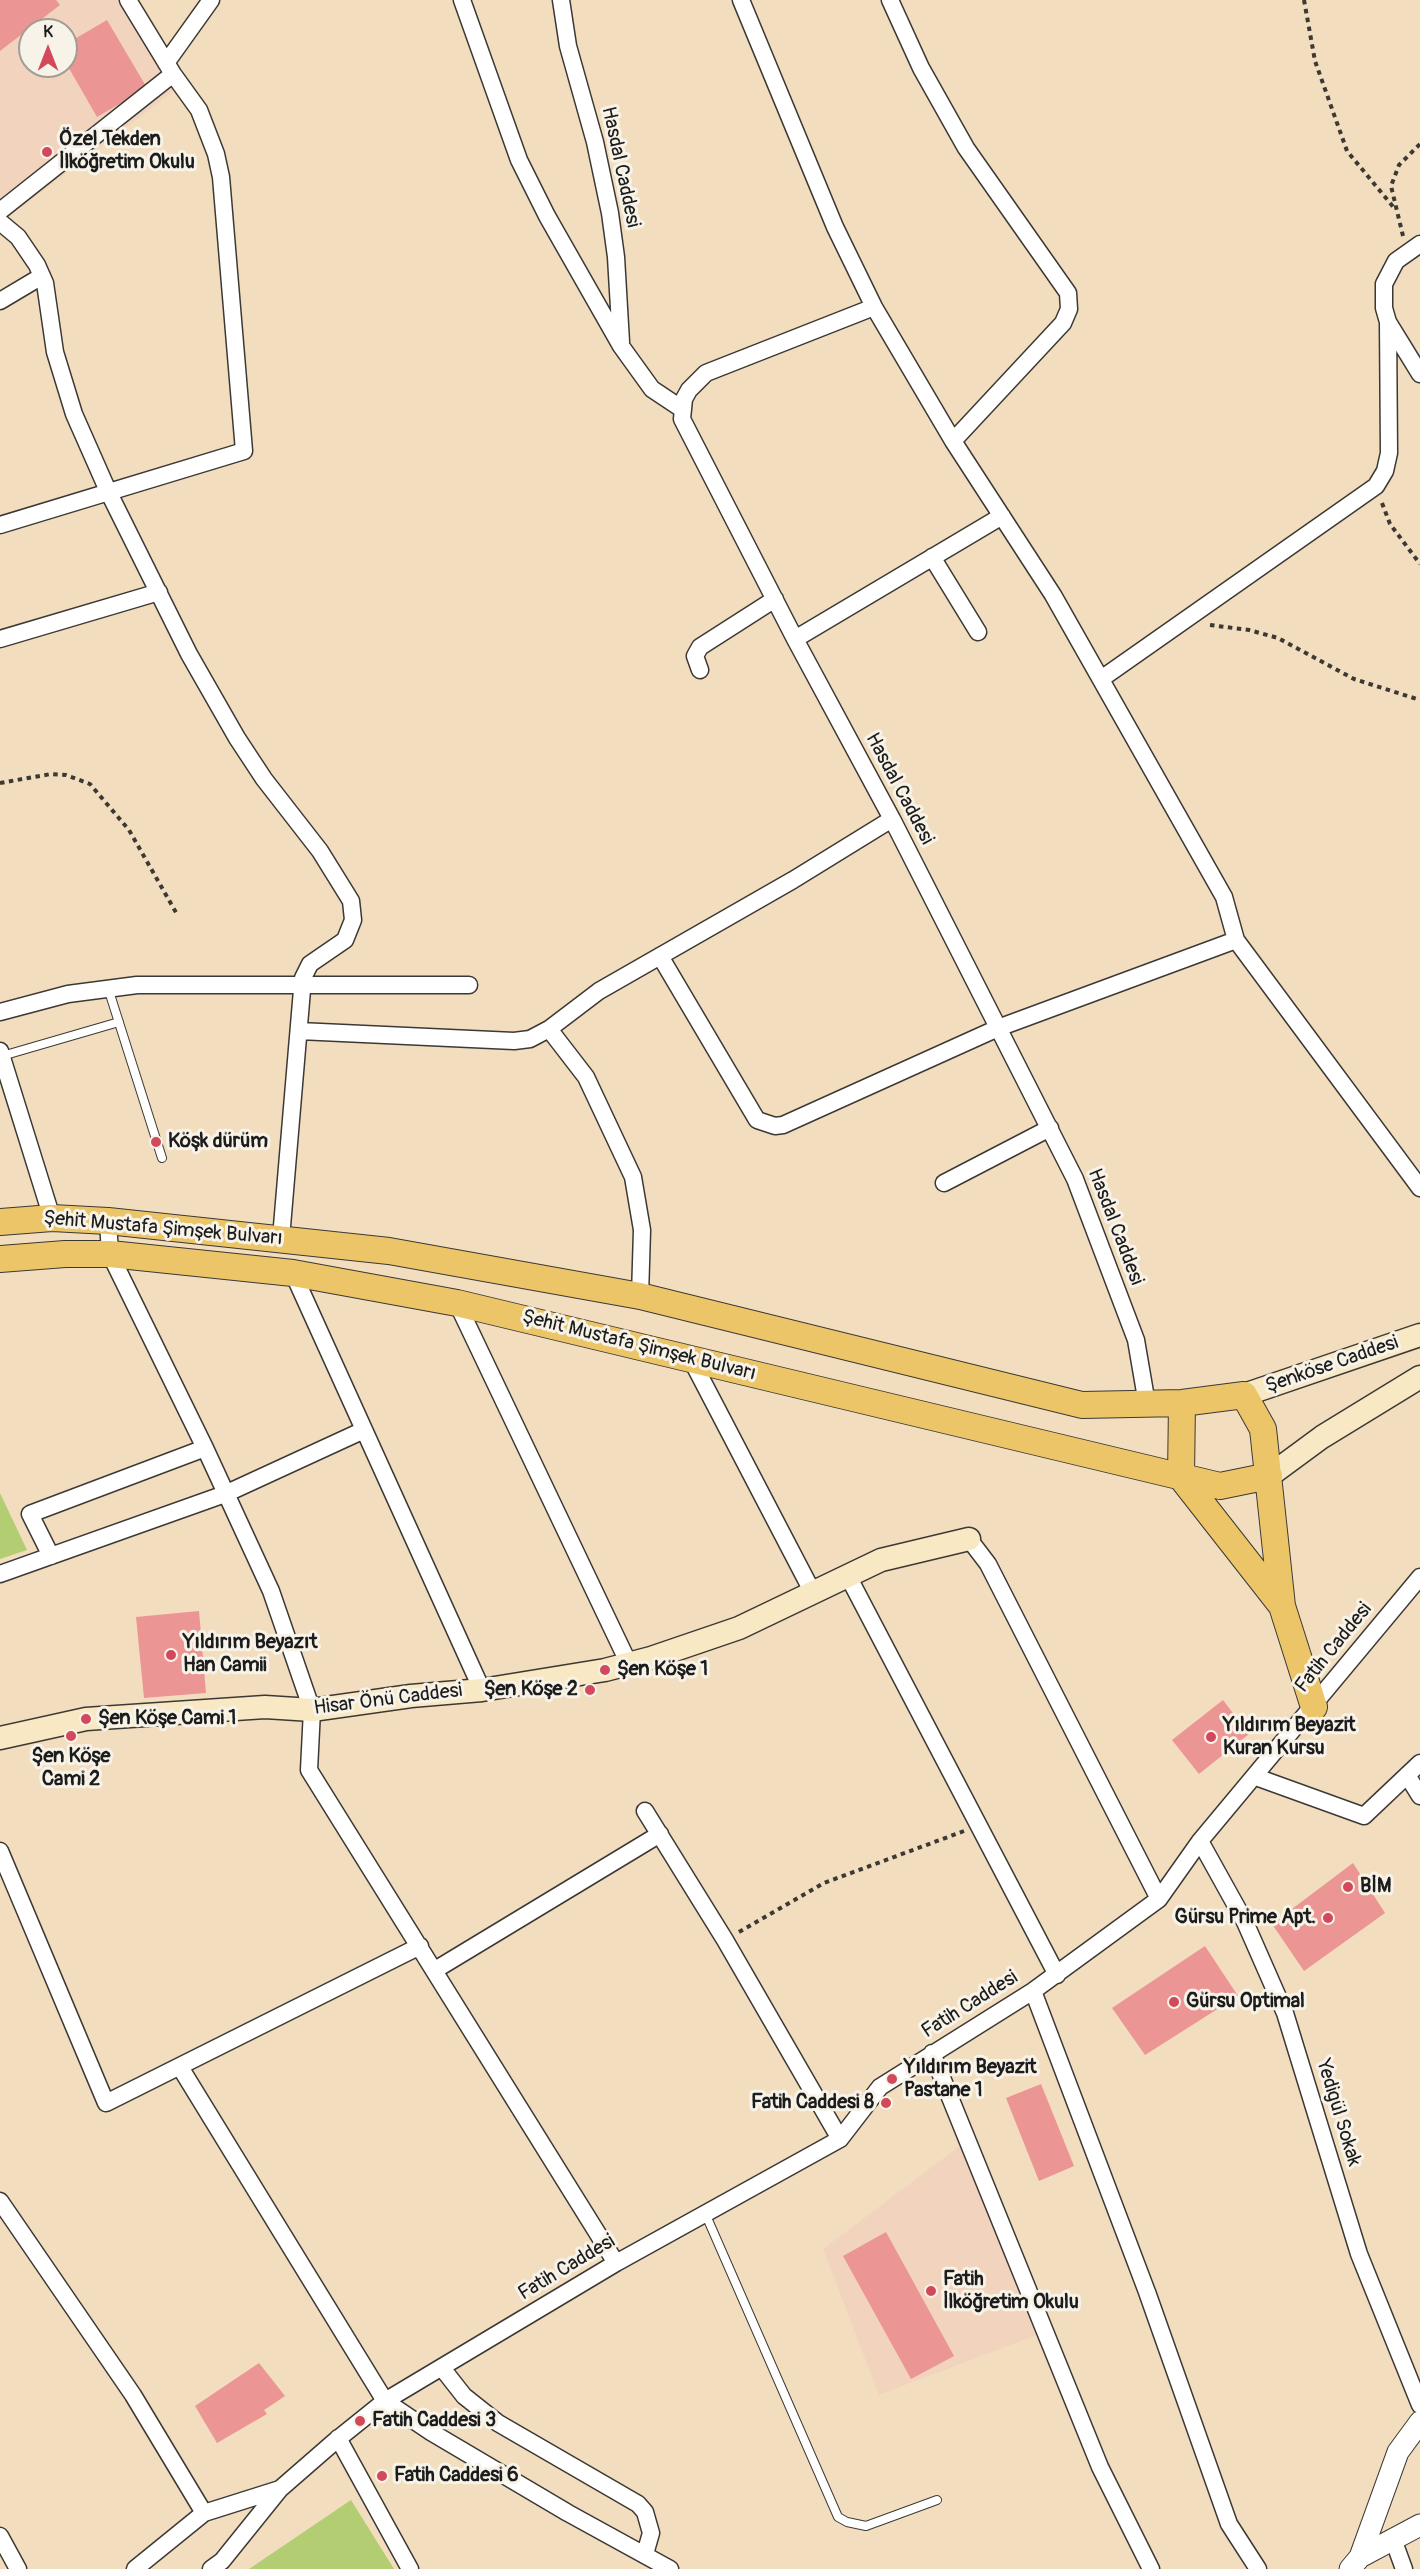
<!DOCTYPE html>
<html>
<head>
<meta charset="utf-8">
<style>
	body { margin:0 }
	#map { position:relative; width:1420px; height:2569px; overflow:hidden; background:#f3ddbf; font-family:Pangolin,sans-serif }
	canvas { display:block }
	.north { position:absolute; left:18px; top:18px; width:60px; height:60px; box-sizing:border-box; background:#f7f3e8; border:2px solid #9f9d96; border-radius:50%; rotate:0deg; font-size:16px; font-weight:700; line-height:24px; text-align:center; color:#1c1c1c }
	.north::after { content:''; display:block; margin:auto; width:21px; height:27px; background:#d1495b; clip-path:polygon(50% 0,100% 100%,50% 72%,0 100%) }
</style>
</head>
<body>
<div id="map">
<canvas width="1420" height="2569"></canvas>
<div class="north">K</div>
</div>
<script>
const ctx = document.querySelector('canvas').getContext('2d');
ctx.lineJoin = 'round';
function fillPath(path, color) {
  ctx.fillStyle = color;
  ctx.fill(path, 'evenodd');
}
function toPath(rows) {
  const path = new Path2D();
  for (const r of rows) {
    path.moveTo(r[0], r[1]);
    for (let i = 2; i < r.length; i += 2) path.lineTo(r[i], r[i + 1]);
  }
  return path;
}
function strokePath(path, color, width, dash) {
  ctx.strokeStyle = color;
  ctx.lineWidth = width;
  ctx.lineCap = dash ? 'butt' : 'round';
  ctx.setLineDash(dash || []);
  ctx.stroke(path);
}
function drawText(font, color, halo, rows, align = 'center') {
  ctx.font = font + ' Pangolin,sans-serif';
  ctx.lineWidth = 6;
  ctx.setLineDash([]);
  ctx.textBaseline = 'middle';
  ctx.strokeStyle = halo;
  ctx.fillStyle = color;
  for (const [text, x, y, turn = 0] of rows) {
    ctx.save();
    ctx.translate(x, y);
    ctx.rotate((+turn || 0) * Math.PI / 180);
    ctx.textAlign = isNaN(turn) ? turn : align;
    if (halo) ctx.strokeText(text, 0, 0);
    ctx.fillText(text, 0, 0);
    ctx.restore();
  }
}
fillPath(toPath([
	[0,0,117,0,173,92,7,218,0,212],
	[30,30,66,30,66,66,30,66],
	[965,2142,1039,2334,879,2395,823,2249]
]), '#f2d4be');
fillPath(toPath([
	[0,1493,27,1550,0,1559],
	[351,2500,394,2569,249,2569]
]), '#b3cd72');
fillPath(toPath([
	[0,0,56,0,60,5,0,51],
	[107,20,147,88,97,117,66,63,66,44],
	[199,1611,206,1693,144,1698,136,1617],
	[1223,1700,1249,1734,1199,1774,1172,1740],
	[1353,1863,1385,1913,1304,1971,1272,1924],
	[1205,1946,1238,1996,1145,2055,1112,2008],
	[1041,2084,1074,2166,1039,2181,1006,2098],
	[886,2232,954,2356,911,2379,843,2256],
	[259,2363,285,2396,264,2410,267,2414,217,2443,195,2406]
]), '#eb9594');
const service = toPath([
	[108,988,162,1158],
	[2,1056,119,1022],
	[705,2213,838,2517,847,2522,866,2526,937,2500]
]);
const minor = toPath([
	[462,0,519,160,547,216,621,346,652,389,682,409],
	[561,0,568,46,595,142,610,213,616,257,621,342],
	[741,0,835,227,874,307,953,441,1053,595,1224,897,1236,940],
	[890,0,921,68,966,148,1068,293,1069,309,1063,323,953,441],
	[166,63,211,0],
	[0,211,173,74],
	[0,222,18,237,37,265,45,283,55,352,74,414,108,491,189,654,237,738,264,779,320,851,351,901,353,920,345,940,310,964,303,978,281,1238],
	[0,301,42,276],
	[874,307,706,373,689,390,684,399,682,419,795,639,892,819,1075,1179,1136,1340,1147,1404],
	[1388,322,1420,374],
	[0,525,244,451,221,177,216,154,199,110,173,74,128,0],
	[932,557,978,632],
	[0,639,159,592],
	[795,639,1002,516],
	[700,670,695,656,700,647,775,599],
	[1101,679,1376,486,1385,471,1389,453,1388,322,1384,308,1384,284,1396,261,1420,244],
	[660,956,757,1120,775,1126,783,1125,998,1028,1236,940,1420,1188],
	[0,1012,68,994,137,985,469,985],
	[549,1029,586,1077,633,1177,642,1230,640,1296],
	[299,1031,514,1041,530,1039,549,1029,599,991,793,880,892,819],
	[0,1051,52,1218],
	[944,1183,1050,1128],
	[108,1221,110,1254,205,1448,271,1591,312,1710,309,1770,616,2263],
	[293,1273,482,1690],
	[457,1303,629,1664],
	[691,1359,813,1593],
	[969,1539,988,1564,1159,1899],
	[51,1556,30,1514,205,1448],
	[0,1574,225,1494,364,1430],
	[848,1576,1057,1975],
	[1407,1775,1420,1796],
	[1256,1777,1364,1816,1420,1763],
	[645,1811,725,1940,840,2139],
	[1200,1841,1245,1922,1285,2013,1359,2254,1420,2405],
	[0,1851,106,2103,420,1946],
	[435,1970,660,1834],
	[1033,1991,1147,2292,1229,2524,1258,2569],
	[932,2053,1100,2467,1151,2569],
	[180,2067,385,2401,431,2432,568,2513,670,2569],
	[0,2201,133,2395,204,2513],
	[442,2368,464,2396,498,2423,638,2504,645,2512,651,2533,645,2554],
	[338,2438,410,2569],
	[0,2536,18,2569],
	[1393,2539,1404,2569],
	[135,2569,204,2513,280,2489],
	[211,2569,222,2561,280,2489,334,2442,385,2401,616,2263,840,2139,880,2087,1033,1991,1159,1899,1200,1841,1420,1577]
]);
const tertiary = toPath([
	[1360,2557,1420,2525],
	[1350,2569,1360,2557,1398,2452,1420,2422]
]);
const secondary = toPath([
	[1244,1395,1420,1335],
	[1269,1476,1322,1437,1420,1377],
	[0,1738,86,1719,265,1707,312,1710,411,1696,482,1690,605,1670,651,1658,739,1628,881,1560,969,1539]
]);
const primary = toPath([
	[0,1222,52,1218,108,1221,389,1251,640,1296,1082,1405,1182,1403,1244,1395,1263,1429,1282,1606,1314,1707],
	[0,1259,65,1254,110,1254,293,1273,457,1303,1220,1486,1269,1476],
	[1182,1403,1181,1477,1282,1606]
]);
strokePath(service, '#3c3934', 10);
strokePath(minor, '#3c3934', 19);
strokePath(tertiary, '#3c3934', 23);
strokePath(secondary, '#3c3934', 25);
strokePath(primary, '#3c3934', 28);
strokePath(toPath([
	[1304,0,1315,61,1347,151,1395,209],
	[1403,236,1391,186,1399,165,1420,144],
	[1382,503,1390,524,1420,564],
	[1210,625,1249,630,1278,638,1354,679,1420,700],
	[0,783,51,774,66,775,90,784,129,830,178,916],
	[739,1932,824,1883,964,1831]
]), '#3c3934', 4, [4.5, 4.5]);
strokePath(service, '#fff', 8);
strokePath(minor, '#fff', 16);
strokePath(tertiary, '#fff', 21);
strokePath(secondary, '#f8e8c3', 22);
strokePath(primary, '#edc569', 26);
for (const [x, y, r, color] of [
	[47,152,6,"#d1495b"],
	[156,1142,6,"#d1495b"],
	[171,1655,6,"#d1495b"],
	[605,1670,6,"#d1495b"],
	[590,1690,6,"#d1495b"],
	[86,1719,6,"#d1495b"],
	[71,1736,6,"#d1495b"],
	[1211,1737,6,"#d1495b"],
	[1348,1887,6,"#d1495b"],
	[1328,1918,6,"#d1495b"],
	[1174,2002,6,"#d1495b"],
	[892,2079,6,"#d1495b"],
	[886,2103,6,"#d1495b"],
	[931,2291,6,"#d1495b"],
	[360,2421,6,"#d1495b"],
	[382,2476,6,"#d1495b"]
]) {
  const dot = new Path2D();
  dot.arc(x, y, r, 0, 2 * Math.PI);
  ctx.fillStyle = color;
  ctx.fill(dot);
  strokePath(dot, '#f7f3e8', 2);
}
drawText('bold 20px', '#1c1c1c', '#f7f3e8', [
	["Özel Tekden",59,140],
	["İlköğretim Okulu",59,163],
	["Köşk dürüm",168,1142],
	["Yıldırım Beyazıt",183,1643],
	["Han Camii",183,1666],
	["Şen Köşe 1",617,1670],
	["Şen Köşe 2",578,1690,"right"],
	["Şen Köşe Cami 1",98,1719],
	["Yıldırım Beyazit",1223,1726],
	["Kuran Kursu",1223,1749],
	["Şen Köşe",71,1757,"center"],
	["Cami 2",71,1780,"center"],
	["BİM",1360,1887],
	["Gürsu Prime Apt.",1316,1918,"right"],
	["Gürsu Optimal",1186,2002],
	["Yıldırım Beyazit",904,2068],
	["Pastane 1",904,2091],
	["Fatih Caddesi 8",874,2103,"right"],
	["Fatih",943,2280],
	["İlköğretim Okulu",943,2303],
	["Fatih Caddesi 3",372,2421],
	["Fatih Caddesi 6",394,2476]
], 'left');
drawText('20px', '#1c1c1c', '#f7f3e8', [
	["Hasdal Caddesi",620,167,78],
	["Hasdal Caddesi",899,789,62],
	["Hasdal Caddesi",1115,1227,69],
	["Şehit Mustafa Şimşek Bulvarı",163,1229,5],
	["Şehit Mustafa Şimşek Bulvarı",639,1346,14],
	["Şenköse Caddesi",1332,1365,-19],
	["Fatih Caddesi",1334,1648,-51],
	["Hisar Önü Caddesi",388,1700,-7],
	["Fatih Caddesi",970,2005,-32],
	["Yedigül Sokak",1338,2113,73],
	["Fatih Caddesi",567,2268,-31]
]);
</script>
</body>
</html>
